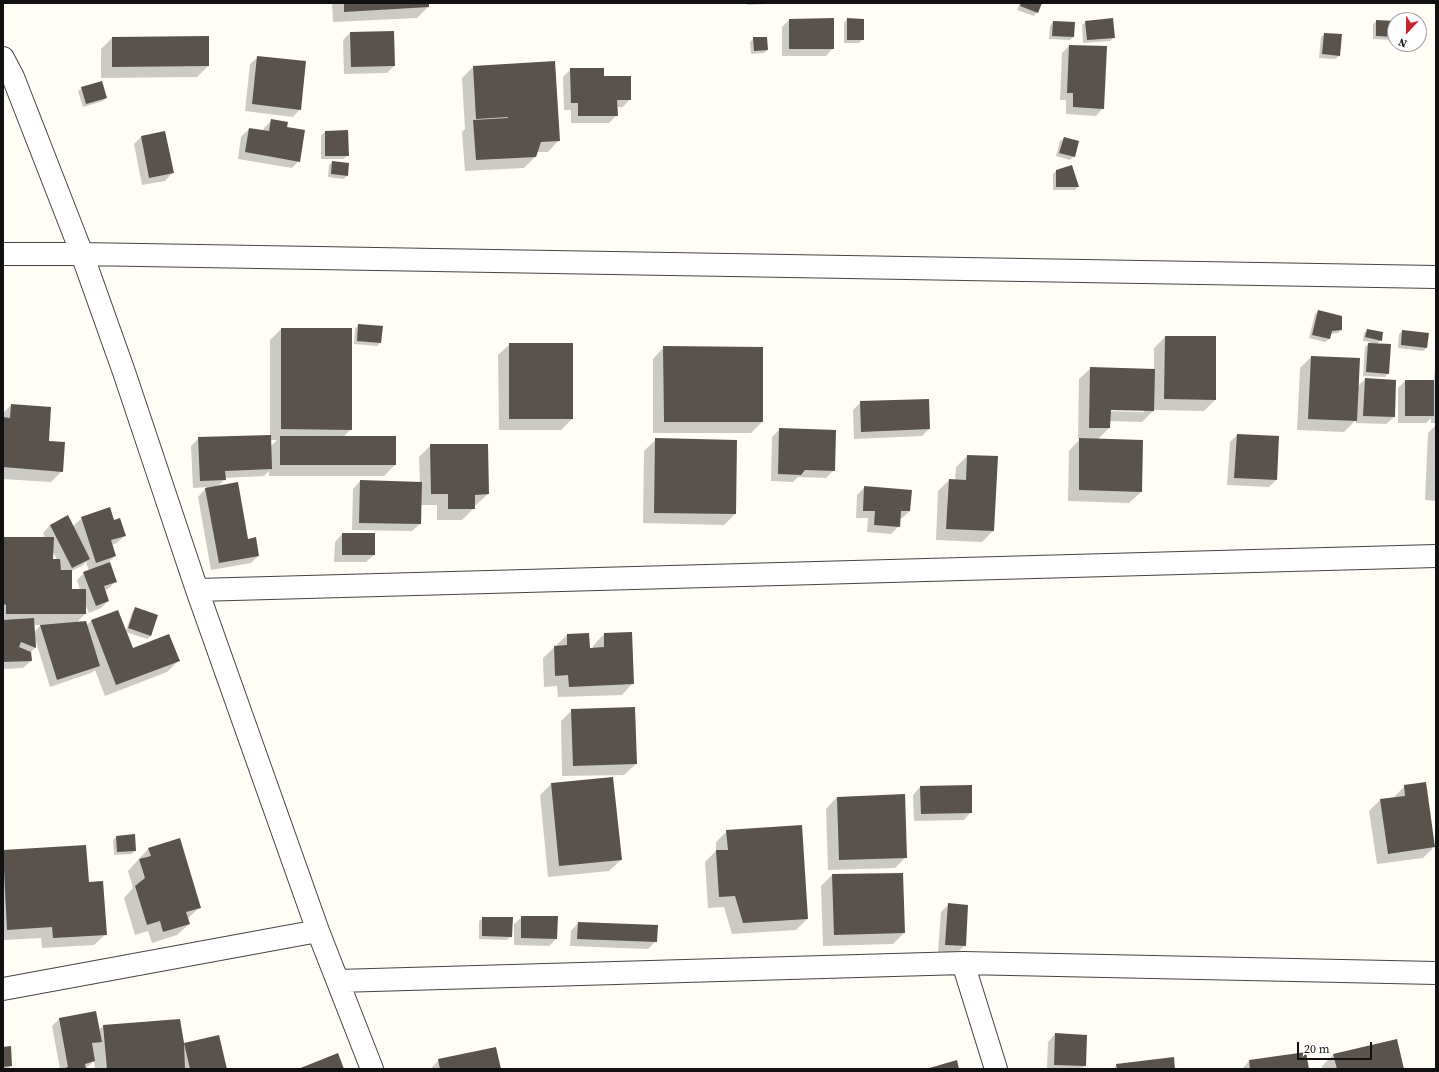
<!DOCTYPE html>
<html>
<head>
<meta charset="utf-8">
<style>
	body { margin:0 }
	#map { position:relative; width:1439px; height:1072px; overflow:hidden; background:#fffdf5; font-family:"Source Serif 4",serif }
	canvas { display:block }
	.frame { position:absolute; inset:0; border:4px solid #111; pointer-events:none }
	.north { position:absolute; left:1387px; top:12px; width:40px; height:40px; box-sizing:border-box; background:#fff; border:1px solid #a0a0a0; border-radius:50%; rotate:202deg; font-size:11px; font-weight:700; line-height:16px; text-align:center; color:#111 }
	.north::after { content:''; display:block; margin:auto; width:14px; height:18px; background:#c4262e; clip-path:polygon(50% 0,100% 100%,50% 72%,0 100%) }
	.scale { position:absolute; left:1297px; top:1042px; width:75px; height:18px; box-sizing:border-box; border:2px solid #111; border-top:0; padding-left:5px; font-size:12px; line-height:14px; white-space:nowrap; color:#111; -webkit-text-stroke:3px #fff; paint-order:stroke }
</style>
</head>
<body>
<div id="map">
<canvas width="1439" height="1072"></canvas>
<div class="frame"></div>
<div class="north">N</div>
<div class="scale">20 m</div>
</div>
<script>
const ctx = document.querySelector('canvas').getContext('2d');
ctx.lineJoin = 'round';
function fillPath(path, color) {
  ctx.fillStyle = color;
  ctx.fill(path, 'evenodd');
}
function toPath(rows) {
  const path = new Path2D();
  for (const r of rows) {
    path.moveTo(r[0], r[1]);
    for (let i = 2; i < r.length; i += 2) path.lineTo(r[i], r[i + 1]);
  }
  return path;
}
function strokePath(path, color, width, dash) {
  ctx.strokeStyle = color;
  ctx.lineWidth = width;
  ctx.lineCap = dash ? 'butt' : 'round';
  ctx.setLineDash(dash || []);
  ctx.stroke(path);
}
fillPath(toPath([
	[332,3,428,3,428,7,417,18,333,22],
	[747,3,767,3,766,4,747,5],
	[1020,3,1041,3,1037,12,1034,16,1017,10],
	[847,19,863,39,859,43,844,43,844,23],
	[789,20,833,48,826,56,782,56,782,27],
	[1377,21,1395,22,1394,40,1373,39,1373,24],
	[1053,22,1073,37,1070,40,1049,39,1050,26],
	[1086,22,1114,37,1110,41,1083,43,1082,25],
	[350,33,394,66,387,73,344,74,343,40],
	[1325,34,1339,56,1335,59,1319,58,1321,37],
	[112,38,208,66,197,77,101,78,101,49],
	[754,38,767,50,764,53,751,54,750,42],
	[1069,46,1103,108,1096,116,1066,114,1066,100,1060,100,1062,53],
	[258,57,300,109,293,117,245,111,250,64],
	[473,67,559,140,548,152,537,152,535,157,524,168,465,171,462,132,465,129,462,78],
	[571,69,603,77,630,99,623,107,616,107,617,115,609,123,571,123,571,110,564,110,563,77],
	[82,88,106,98,103,101,83,107,78,91],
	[272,120,286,128,299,161,292,168,238,159,241,137,249,129,263,132,264,128],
	[347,131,348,155,344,159,321,159,321,135,325,132],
	[141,137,172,173,165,181,142,185,134,144],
	[1064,138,1074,156,1070,160,1056,156,1060,141],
	[333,162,347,176,343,179,328,177,329,165],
	[1056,171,1078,186,1075,190,1053,190,1053,174],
	[1318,311,1341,330,1338,333,1330,334,1329,339,1325,342,1309,338,1315,314],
	[359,325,380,343,377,346,354,344,355,329],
	[281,329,351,429,343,437,395,465,384,476,269,476,269,471,264,476,225,478,225,479,217,487,248,540,258,556,251,563,211,570,198,497,207,487,193,488,191,446,199,438,270,436,270,340],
	[270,440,277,440,270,447],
	[1368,330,1381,340,1377,344,1388,373,1385,377,1363,376,1365,347,1370,342,1363,341,1364,333],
	[1403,331,1426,348,1423,351,1398,348,1399,334],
	[1165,337,1215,400,1204,411,1154,410,1142,422,1109,421,1109,428,1097,440,1141,492,1129,503,1068,501,1069,451,1080,439,1078,439,1079,379,1091,368,1154,370,1154,348],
	[1106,409,1144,410,1144,412,1106,411],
	[510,344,572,419,561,430,499,430,498,355],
	[664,347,762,422,751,433,653,433,653,359],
	[1436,351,1436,423,1431,423,1431,418,1426,423,1398,423,1398,388,1405,381,1434,381],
	[1311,357,1357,387,1365,379,1394,417,1386,424,1356,423,1356,420,1344,432,1297,430,1300,368],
	[861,402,929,429,922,436,854,439,853,410],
	[11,405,62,471,51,482,3,479,3,413],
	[1436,425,1436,501,1425,500,1428,433],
	[780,429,834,470,826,478,798,477,793,482,771,481,772,437],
	[1237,435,1276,480,1269,487,1227,485,1230,442],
	[656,439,735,514,724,525,643,523,644,451],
	[431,445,488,494,476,505,474,505,474,508,462,520,437,520,437,505,420,505,420,524,412,531,352,530,353,489,360,481,420,483,419,457],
	[967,456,997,457,993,531,982,542,936,540,938,491,949,480,955,480,956,467],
	[865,487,910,511,902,518,900,518,899,526,891,534,867,532,868,518,856,518,857,495],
	[82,518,113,521,125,535,117,543,111,545,115,556,106,565,116,581,108,589,105,590,108,601,101,608,89,613,85,604,85,614,76,623,86,626,91,621,126,631,132,612,135,609,157,616,151,636,147,639,126,632,132,649,178,661,167,672,105,696,95,670,91,673,50,687,36,642,35,648,30,653,31,661,23,668,3,669,3,538,45,538,43,533,50,525,73,526],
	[53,552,57,560,52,560],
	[86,562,89,571,84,573,77,580,80,590,71,590,71,571,82,566],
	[34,625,41,625,34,632],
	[342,534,374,555,366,562,334,562,335,542],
	[604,634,633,683,622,695,558,697,557,686,544,687,543,658,567,635,589,649,593,649,593,646],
	[572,710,636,764,624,775,562,776,561,721],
	[551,784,621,860,609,871,548,877,540,795],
	[1405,786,1434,847,1423,858,1377,864,1369,811,1380,800,1394,797],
	[920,787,971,812,964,820,914,821,913,795],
	[837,797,906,857,895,868,828,870,826,809],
	[727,831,807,919,796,930,732,934,724,907,708,908,705,862,716,851,716,842],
	[117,836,135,850,132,854,114,855,113,840],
	[85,846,88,883,106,934,94,945,42,948,41,938,3,940,3,851],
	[149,848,200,907,187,919,189,924,177,935,152,943,148,931,135,935,124,898,133,888,128,871],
	[832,875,904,933,893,944,823,946,821,886],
	[949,904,965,945,957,953,938,952,941,912],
	[522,917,556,939,549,946,514,945,514,924],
	[483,918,511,936,507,940,479,939,479,921],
	[578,923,656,941,648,949,570,946,571,931],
	[59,1019,98,1031,103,1026,183,1044,218,1036,226,1069,95,1069,94,1061,85,1069,60,1069,52,1026],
	[1055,1034,1085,1065,1082,1069,1047,1069,1048,1042],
	[3,1048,11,1065,8,1069,3,1069],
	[1333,1055,1403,1069,1323,1069,1322,1066],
	[439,1060,500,1069,430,1069],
	[1249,1061,1308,1069,1242,1069],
	[1117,1065,1174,1069,1113,1069]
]), '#0003');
fillPath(toPath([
	[344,3,429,3,429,7,344,12],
	[1021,3,1042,3,1038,13,1020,6],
	[834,18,834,49,789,49,789,19],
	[847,18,864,19,864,40,847,40],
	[1113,18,1115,38,1087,40,1085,21],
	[1376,20,1395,21,1395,37,1376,36],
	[1053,21,1075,22,1074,37,1052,36],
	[394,31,395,66,351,67,350,32],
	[1324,33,1342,34,1340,56,1322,54],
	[209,36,209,66,112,67,112,37],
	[753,37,767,37,768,50,754,51],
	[1069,45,1107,46,1104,109,1073,107,1073,93,1067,93],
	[257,56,306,61,301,110,252,104],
	[555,61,560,141,541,142,536,157,476,160,473,120,508,118,508,117,476,119,473,66],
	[570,68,604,68,604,76,631,76,631,100,617,100,618,116,578,116,578,103,571,103],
	[102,81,107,98,86,104,81,87],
	[271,119,288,122,287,127,305,130,300,162,245,152,249,128,269,131],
	[348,130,349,156,325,156,325,131],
	[165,131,174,173,149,178,141,136],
	[1064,137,1079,141,1075,157,1059,153],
	[332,161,349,163,348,176,331,174],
	[1072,165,1079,187,1056,187,1056,170],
	[1318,310,1342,316,1342,330,1332,331,1330,339,1312,335],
	[358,324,383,326,381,343,357,341],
	[281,328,352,328,352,430,281,429],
	[1367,329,1383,332,1382,341,1365,337],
	[1402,330,1429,333,1427,348,1401,345],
	[1165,336,1216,336,1216,400,1164,399],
	[509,343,573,343,573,419,509,419],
	[1368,343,1391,344,1389,374,1366,372],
	[663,346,763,347,763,422,664,422],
	[1311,356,1360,358,1357,421,1308,419],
	[1090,367,1155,369,1154,411,1111,410,1110,428,1089,428],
	[1365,378,1396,380,1395,417,1363,416],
	[1405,380,1434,380,1434,416,1405,416],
	[929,399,930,429,861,432,860,401],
	[11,404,51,407,49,441,65,442,63,472,3,467,3,417,10,418],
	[779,428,836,430,835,471,805,470,801,475,778,474],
	[1237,434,1279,436,1277,480,1234,478],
	[271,435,272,469,225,471,226,480,200,481,198,437],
	[280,436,396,436,396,465,280,465],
	[655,438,737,440,736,514,654,513],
	[1079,438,1143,440,1142,492,1079,490],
	[430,444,488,444,489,494,475,495,475,509,448,509,448,494,431,494],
	[967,455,998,456,994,531,946,529,949,479,966,480],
	[360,480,422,482,421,524,359,523],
	[238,482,248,539,256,537,259,556,219,563,205,488],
	[864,486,912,490,910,511,901,511,900,527,874,525,875,511,863,511],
	[110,507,114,520,120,518,126,536,111,540,116,556,96,563,81,517],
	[68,515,90,559,72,568,50,525],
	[342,533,375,533,375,555,342,555],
	[3,537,54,537,53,559,60,559,61,570,72,570,72,589,86,589,86,614,6,614,6,605,3,604],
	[110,562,117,582,104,586,109,601,96,606,83,572],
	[135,607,158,615,151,636,128,628],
	[118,610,133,648,169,634,180,661,116,685,91,620],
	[34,618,36,648,21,642,19,647,31,652,32,661,3,662,3,620],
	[86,621,100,666,57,680,40,625],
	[632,632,634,684,569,687,568,675,555,676,554,646,567,645,567,634,589,633,590,648,604,647,604,633],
	[635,707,637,764,573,766,571,709],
	[613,777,622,860,559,866,551,783],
	[1426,782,1435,847,1388,854,1380,799,1405,796,1404,785],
	[972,785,972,813,921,814,920,786],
	[905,794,907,858,839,860,837,797],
	[802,825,808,919,743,923,735,896,719,897,716,850,728,850,726,830],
	[135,834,136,851,117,852,116,836],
	[180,838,201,908,186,912,190,924,163,932,160,921,147,925,135,886,145,878,139,859,151,856,148,848],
	[86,845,89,882,103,881,107,935,53,938,52,927,7,930,3,850],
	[903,873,905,933,834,935,832,874],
	[948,903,968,905,966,946,945,945],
	[521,916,558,916,557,939,521,938],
	[482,917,513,917,512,937,482,936],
	[578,922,658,925,657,942,577,939],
	[96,1011,102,1042,92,1043,95,1061,85,1064,86,1069,61,1069,68,1067,59,1018],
	[180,1019,184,1043,185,1069,107,1069,103,1025],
	[1055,1033,1087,1035,1086,1066,1054,1065],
	[219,1035,227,1069,190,1069,184,1043],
	[1397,1039,1404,1069,1337,1069,1333,1054],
	[11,1046,12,1066,3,1067,3,1047],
	[496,1047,501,1069,440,1069,438,1059],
	[1306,1052,1309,1069,1250,1069,1249,1060],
	[338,1053,344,1069,298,1069],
	[1174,1057,1175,1069,1117,1069,1116,1064],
	[957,1060,959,1069,926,1069]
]), '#5a524d');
const minor = toPath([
	[3,58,13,77,82,254,124,372,197,590,318,931,372,1069],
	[3,254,82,254,1436,277],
	[197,590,1436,556],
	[963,963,996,1069],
	[338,981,963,963,1436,973],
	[3,989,318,931]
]);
strokePath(minor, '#444', 24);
strokePath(minor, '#fff', 22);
</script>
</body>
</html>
